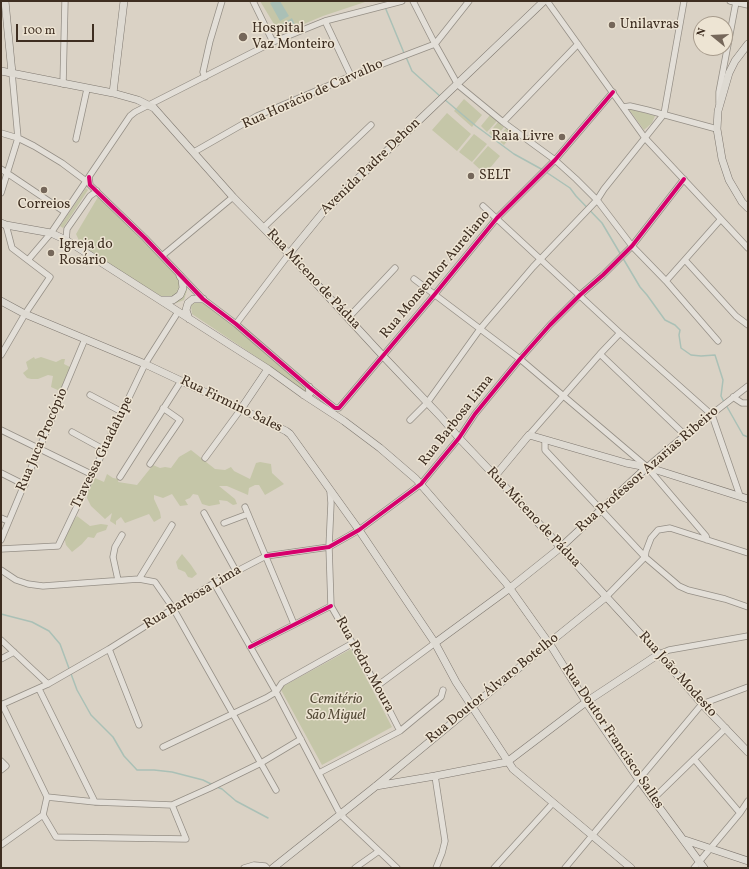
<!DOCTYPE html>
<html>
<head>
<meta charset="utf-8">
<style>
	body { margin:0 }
	#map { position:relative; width:749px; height:869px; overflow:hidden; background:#dad2c5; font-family:Vollkorn,serif }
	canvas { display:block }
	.frame { position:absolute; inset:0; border:2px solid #3e2e21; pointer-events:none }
	.north { position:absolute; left:693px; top:16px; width:40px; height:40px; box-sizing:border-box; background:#ede4d3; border:1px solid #a79b8c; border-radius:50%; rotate:288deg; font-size:11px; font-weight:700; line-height:16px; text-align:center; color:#3e2e21 }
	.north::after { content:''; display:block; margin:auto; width:14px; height:18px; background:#75675a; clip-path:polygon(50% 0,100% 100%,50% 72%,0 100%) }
	.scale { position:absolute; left:16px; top:24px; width:78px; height:18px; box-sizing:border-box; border:2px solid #3e2e21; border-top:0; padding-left:5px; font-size:12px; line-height:14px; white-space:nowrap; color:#3e2e21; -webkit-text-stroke:3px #ede4d3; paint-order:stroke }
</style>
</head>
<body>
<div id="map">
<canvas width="749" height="869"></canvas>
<div class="frame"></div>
<div class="north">N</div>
<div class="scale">100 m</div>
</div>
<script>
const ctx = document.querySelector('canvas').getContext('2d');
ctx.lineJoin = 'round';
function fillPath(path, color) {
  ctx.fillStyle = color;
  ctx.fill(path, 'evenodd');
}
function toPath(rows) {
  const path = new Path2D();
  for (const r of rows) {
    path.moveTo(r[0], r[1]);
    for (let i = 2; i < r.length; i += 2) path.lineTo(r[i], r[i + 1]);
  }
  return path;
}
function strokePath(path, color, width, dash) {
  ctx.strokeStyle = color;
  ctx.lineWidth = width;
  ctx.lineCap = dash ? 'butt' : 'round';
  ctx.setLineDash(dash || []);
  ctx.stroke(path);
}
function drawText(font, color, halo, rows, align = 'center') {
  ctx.font = font + ' Vollkorn,serif';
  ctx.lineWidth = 3;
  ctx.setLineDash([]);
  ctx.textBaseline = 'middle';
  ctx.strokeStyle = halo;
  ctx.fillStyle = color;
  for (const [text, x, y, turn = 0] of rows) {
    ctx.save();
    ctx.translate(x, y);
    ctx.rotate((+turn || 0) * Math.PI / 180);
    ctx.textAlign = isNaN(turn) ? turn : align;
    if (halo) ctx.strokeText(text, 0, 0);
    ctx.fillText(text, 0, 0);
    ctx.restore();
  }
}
fillPath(toPath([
	[260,1,368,1,323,16,280,34],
	[464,99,482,115,472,127,454,111],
	[628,108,655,116,652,123,644,130],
	[447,113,471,134,457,151,432,130],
	[490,115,497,121,487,132,481,126],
	[498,122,504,127,495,138,489,133],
	[506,128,513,134,504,145,497,139],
	[474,134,487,144,472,162,459,152],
	[488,146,500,156,485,174,473,163],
	[86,188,88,190,63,228,60,226],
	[98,197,185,282,187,290,184,300,176,303,167,300,82,247,76,234],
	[201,299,309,389,307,393,261,360,192,314,191,306,193,303],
	[34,357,35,359,41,357,56,362,62,359,65,359,64,364,70,367,67,380,62,392,51,387,53,376,48,375,38,379,31,379,27,378,23,373,28,369,26,362],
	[191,450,215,469,225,470,231,467,234,471,250,479,256,463,260,462,271,464,272,473,284,484,265,495,259,485,255,485,249,488,248,495,227,486,219,486,235,499,237,504,233,505,227,501,219,500,220,504,209,506,202,504,198,495,193,494,190,498,185,500,188,505,180,506,172,494,163,498,154,495,154,499,160,512,161,518,154,522,149,514,125,523,121,517,116,521,116,525,110,521,112,513,105,519,91,506,87,498,88,491,95,478,104,482,107,474,113,478,119,479,118,482,137,485,153,465,160,468,165,467,171,468,179,457],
	[77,516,90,526,101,524,108,525,106,530,97,533,94,538,88,537,82,544,72,552,66,545,64,537,67,530],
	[182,554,191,565,197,574,192,578,188,577,185,572,178,569,176,562],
	[351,649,392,727,322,765,280,688]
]), '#c5c6a8');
fillPath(toPath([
	[274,1,280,1,289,16,280,21,270,3],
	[292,18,295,25,283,32,279,26]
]), '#aac0b6');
strokePath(toPath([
	[385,7,404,53],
	[406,57,412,71,441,97],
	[444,99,476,126,514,154,543,170],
	[546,172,570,188,576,196,602,223,640,287,647,295,665,320,675,325,680,330,679,335,681,348,691,355,701,356,715,355,723,380,721,396,724,402],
	[726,405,743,435,748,437],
	[1,614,32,622,49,631,60,644,77,690,91,715,113,737,124,756,137,770,154,770,172,772,203,780,213,785],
	[217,787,222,789,236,801,268,818]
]), '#aac0b6', 1.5);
const minor = toPath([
	[253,1,273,42],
	[413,1,435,44,458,85,503,122,555,160,576,179,597,200,632,246,666,281,718,341],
	[547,1,645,138,748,248],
	[730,1,748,5],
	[325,21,351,76],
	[205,77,203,72,210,41,222,1],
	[63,84,65,1],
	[719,103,719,92,736,2],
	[623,107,630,106,647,110,717,129],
	[503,122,578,44],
	[1,133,18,138,34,146,62,163,86,181],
	[76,139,87,89],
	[194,152,257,116,351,76,435,44,469,1],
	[1,169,65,212],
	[89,177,90,185,145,238,203,299,236,324,309,387,335,408,339,408,435,294,497,218,555,160,613,92],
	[1,193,18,138,12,73],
	[483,206,620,333,712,415,740,496],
	[264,227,371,125],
	[66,240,67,229,90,196,97,191],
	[162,256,233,197],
	[28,260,51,233,130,116,135,112,273,42,325,21,402,1],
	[685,260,736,316,748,325],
	[414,279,520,359,647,467,706,536,707,540],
	[666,281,721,219],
	[348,318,395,268],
	[236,324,289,254],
	[600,354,685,435],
	[1,355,25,314,50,277,12,248,6,225],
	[90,395,122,412],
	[733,397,742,403,748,403],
	[410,420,427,403,480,329,533,267,597,200,604,189,664,114,684,1],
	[1,430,91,474],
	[72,432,103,449],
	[529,435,600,354,620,333],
	[545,441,545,450,645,557,679,586,688,590,725,599,748,607],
	[205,458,241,409],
	[150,464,180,420,163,408],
	[647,467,685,435,748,386],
	[1,473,25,485],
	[120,477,181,381],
	[330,491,331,503,329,547,331,606,377,686,400,731],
	[245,507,294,624],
	[204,513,236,571],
	[1,518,8,521],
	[224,523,248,514],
	[1,540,85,339],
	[1,549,58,546,145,364,178,312],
	[1,570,16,580,28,584,43,586,139,579,155,582,173,608,276,790],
	[139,579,172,525],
	[118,580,113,557,115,547,122,535],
	[214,583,276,692,338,810,344,818,397,868],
	[606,597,645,557,646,551,651,538,658,530,670,528,748,553],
	[1,640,48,684],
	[250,647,331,606],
	[109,649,139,725],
	[659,654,669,650,748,636],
	[1,659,14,652],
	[377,686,435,643],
	[39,689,95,802],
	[2,704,47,797],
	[1,705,48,684,109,649,214,583,266,556,329,547,359,530,421,484,459,438,475,414,520,359,550,325,580,295,603,275,632,246,684,179],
	[163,747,266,698,276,692,282,683,353,643],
	[694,759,740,813],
	[1,761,6,766,1,770],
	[319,773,400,731,441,697,443,690],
	[435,776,445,841,442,853,436,868],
	[653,799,726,728],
	[43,815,47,797,95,802,172,805,210,788,261,763,301,739],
	[43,815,56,837,186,839,172,805],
	[1,845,43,815],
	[244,868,254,865,265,866,267,868],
	[355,868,379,851],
	[494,868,553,803],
	[565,868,702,704,748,687],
	[694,868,740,813,748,801]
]);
const major = toPath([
	[5,1,12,73],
	[748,44,735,61,729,73,718,111,717,129,722,159,729,180,742,202,748,208],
	[1,71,113,93,138,100,154,108,233,197,289,254,383,356,441,417,459,438,495,476,659,654,702,704,748,752],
	[113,93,124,1],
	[1,223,6,225,51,233,66,240,268,369,304,395,344,421,380,448,416,479,506,583,553,649,586,702,639,780,704,868],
	[289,254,325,210,544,1],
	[161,300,173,300,180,295,183,288,182,279,180,276],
	[1,301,25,314,145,364,241,409,286,431,290,434,359,530,435,643,456,682,513,769,631,868],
	[189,319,186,310,188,303,193,299,203,299],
	[304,395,307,395,310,393,309,387],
	[241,409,268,369],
	[495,476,529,435,626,463,647,467,748,499],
	[435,643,510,588,560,548,647,467],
	[376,786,435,776,507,762,586,702,659,654],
	[685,840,748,861],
	[273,868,376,786,549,643,606,597]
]);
strokePath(minor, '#958f86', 7);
strokePath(major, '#7f7870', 8);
strokePath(minor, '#e3dfd8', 5.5);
strokePath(major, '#dedad2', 7);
strokePath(toPath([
	[89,177,90,185,145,238,203,299,236,324,309,387,335,408,339,408,435,294,497,218,555,160,613,92],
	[266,556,329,547,359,530,421,484,459,438,475,414,520,359,550,325,580,295,603,275,632,246,684,179],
	[250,647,331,606]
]), '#d6006c', 4);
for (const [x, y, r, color] of [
	[612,25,4,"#75675a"],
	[243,37,5,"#75675a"],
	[562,137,4,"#75675a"],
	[471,176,4,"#75675a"],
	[44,190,4,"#75675a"],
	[51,253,4,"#75675a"]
]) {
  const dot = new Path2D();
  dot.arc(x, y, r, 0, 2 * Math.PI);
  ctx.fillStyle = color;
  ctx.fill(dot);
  strokePath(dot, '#ede4d3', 1.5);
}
drawText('14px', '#3e2e21', '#ede4d3', [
	["Unilavras",620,25],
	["Hospital",252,29],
	["Vaz Monteiro",252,45],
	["Raia Livre",554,137,"right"],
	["SELT",479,176],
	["Correios",44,205,"center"],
	["Igreja do",59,245],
	["Rosário",59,261]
], 'left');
drawText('14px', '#3e2e21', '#ede4d3', [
	["Rua Horácio de Carvalho",313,95,-24],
	["Avenida Padre Dehon",371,167,-44],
	["Rua Monsenhor Aureliano",436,275,-50],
	["Rua Miceno de Pádua",313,280,47],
	["Rua Firmino Sales",231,405,26],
	["Rua Barbosa Lima",457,421,-52],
	["Rua Juca Procópio",43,440,-67],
	["Travessa Guadalupe",103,453,-64],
	["Rua Professor Azarias Ribeiro",648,470,-41],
	["Rua Miceno de Pádua",533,518,47],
	["Rua Barbosa Lima",193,598,-31],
	["Rua Pedro Moura",364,665,61],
	["Rua João Modesto",677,675,48],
	["Rua Doutor Álvaro Botelho",493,689,-39],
	["Rua Doutor Francisco Salles",612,737,56]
]);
drawText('italic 14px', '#554b37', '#ede4d3', [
	["Cemitério",336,700],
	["São Miguel",336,716]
]);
</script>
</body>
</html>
